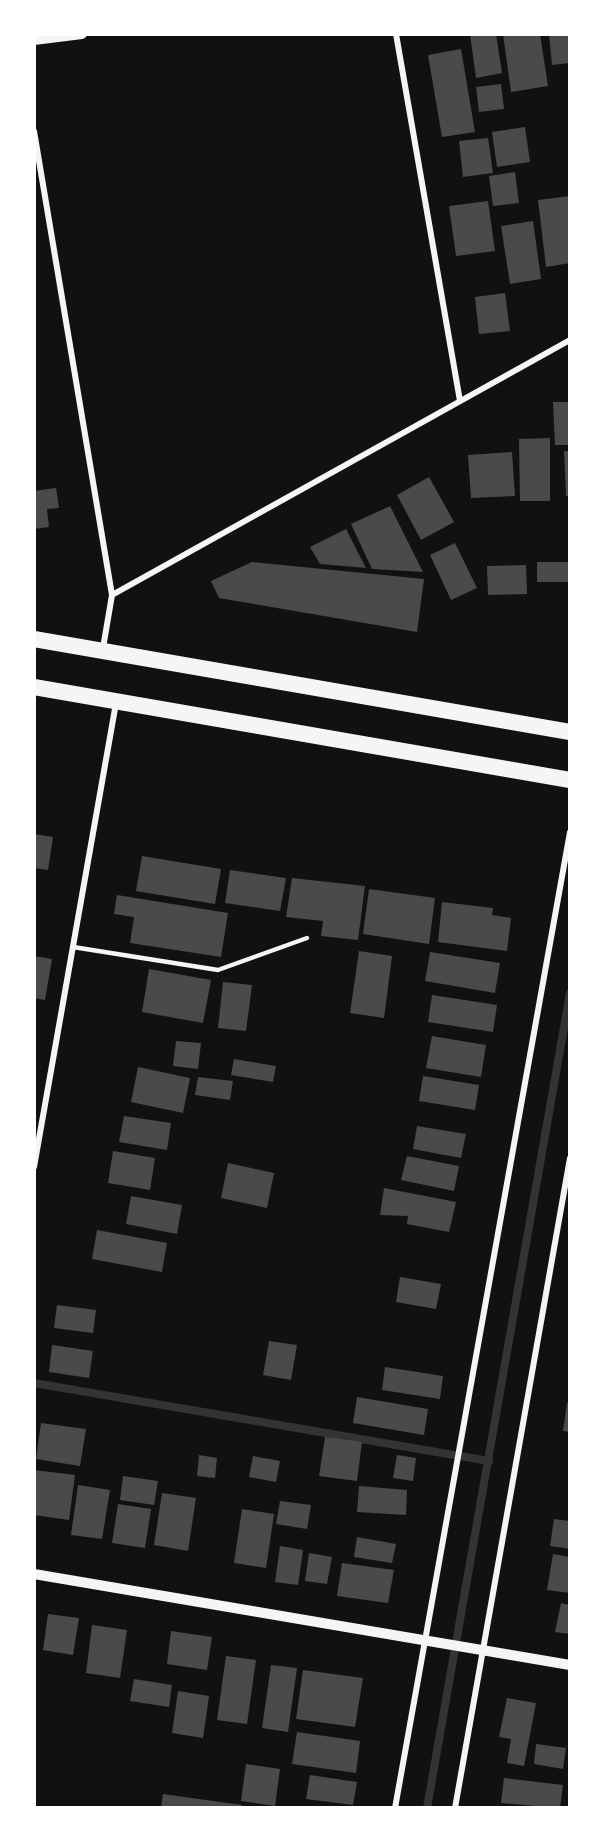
<!DOCTYPE html>
<html>
<head>
<meta charset="utf-8">
<style>
	body { margin:0 }
	#map { position:relative; width:604px; height:1842px; overflow:hidden; background:#111; font-family:"Space Grotesk",sans-serif }
	canvas { display:block }
	.frame { position:absolute; inset:0; border:36px solid #fff; pointer-events:none }
</style>
</head>
<body>
<div id="map">
<canvas width="604" height="1842"></canvas>
<div class="frame"></div>
</div>
<script>
const ctx = document.querySelector('canvas').getContext('2d');
ctx.lineJoin = 'round';
function toPath(rows) {
  const path = new Path2D();
  for (const r of rows) {
    path.moveTo(r[0], r[1]);
    for (let i = 2; i < r.length; i += 2) path.lineTo(r[i], r[i + 1]);
  }
  return path;
}
function strokePath(path, color, width, dash) {
  ctx.strokeStyle = color;
  ctx.lineWidth = width;
  ctx.lineCap = dash ? 'butt' : 'round';
  ctx.setLineDash(dash || []);
  ctx.stroke(path);
}
function fillPath(path, color) {
  ctx.fillStyle = color;
  ctx.fill(path, 'evenodd');
}
strokePath(toPath([
	[34,1383,489,1461],
	[427,1808,570,993]
]), '#333', 8);
fillPath(toPath([
	[470,34,496,34,502,73,476,78],
	[503,34,540,34,548,86,511,92],
	[549,34,570,34,570,63,552,65],
	[461,49,475,132,442,137,428,55],
	[501,84,504,109,479,112,476,87],
	[525,127,530,162,497,167,492,132],
	[488,138,493,173,463,177,459,141],
	[515,172,519,203,493,206,489,176],
	[570,196,570,263,546,267,538,200],
	[488,201,495,251,456,256,449,206],
	[533,221,541,279,510,284,501,226],
	[505,293,510,331,479,334,475,297],
	[553,402,570,402,570,445,555,445],
	[550,438,550,501,520,501,519,439],
	[564,451,570,451,570,496,566,496],
	[512,452,515,496,471,498,468,455],
	[429,477,454,522,421,540,397,495],
	[56,488,59,508,47,509,49,527,34,529,34,491],
	[390,506,423,572,372,569,351,524],
	[346,529,366,568,320,564,310,547],
	[455,543,477,588,451,600,430,555],
	[252,562,424,579,417,632,219,598,211,581],
	[537,562,570,562,570,582,537,582],
	[526,565,527,594,488,595,487,566],
	[34,834,53,837,48,870,34,868],
	[142,856,221,869,215,904,136,891],
	[230,870,286,878,280,911,225,903],
	[292,878,365,886,358,940,321,936,323,921,286,917],
	[369,889,435,898,429,944,363,934],
	[117,895,228,913,221,957,130,943,134,917,114,914],
	[442,902,493,908,492,915,511,918,507,951,438,942],
	[359,951,392,956,384,1018,350,1013],
	[430,952,500,963,495,993,425,981],
	[34,956,52,959,45,1000,34,998],
	[149,969,211,980,203,1023,142,1012],
	[223,982,252,985,246,1031,218,1028],
	[432,995,497,1005,493,1032,428,1022],
	[432,1036,486,1045,481,1077,426,1068],
	[176,1041,201,1043,198,1069,173,1066],
	[234,1059,276,1066,273,1082,231,1075],
	[138,1067,190,1078,183,1113,131,1102],
	[423,1076,479,1085,475,1110,419,1101],
	[198,1077,233,1081,230,1100,195,1095],
	[124,1116,171,1123,167,1150,119,1142],
	[417,1126,466,1134,461,1158,413,1149],
	[113,1151,155,1158,150,1190,108,1183],
	[407,1156,459,1166,454,1191,401,1180],
	[228,1163,274,1173,267,1208,221,1198],
	[384,1188,456,1202,449,1232,407,1224,408,1216,380,1215],
	[131,1196,182,1205,177,1234,126,1224],
	[97,1230,167,1243,162,1272,92,1259],
	[400,1277,441,1284,436,1309,396,1302],
	[57,1305,96,1310,93,1333,54,1328],
	[269,1341,297,1345,291,1380,263,1375],
	[52,1345,93,1351,89,1378,49,1372],
	[385,1367,443,1376,440,1399,382,1390],
	[357,1397,428,1409,424,1435,353,1423],
	[567,1403,570,1403,570,1432,563,1431],
	[41,1423,86,1429,80,1466,36,1459],
	[325,1437,362,1442,357,1481,319,1476],
	[199,1455,217,1458,215,1478,197,1476],
	[397,1455,416,1458,413,1481,393,1478],
	[253,1456,280,1461,276,1482,249,1477],
	[34,1470,75,1475,69,1520,34,1515],
	[123,1476,158,1481,154,1505,120,1500],
	[78,1485,110,1490,102,1539,71,1535],
	[359,1486,407,1490,406,1515,357,1512],
	[162,1493,196,1498,188,1551,154,1545],
	[280,1501,311,1505,307,1529,276,1524],
	[118,1504,151,1509,145,1548,112,1543],
	[242,1509,274,1514,266,1568,234,1563],
	[554,1519,570,1521,570,1549,550,1546],
	[357,1537,396,1544,392,1563,354,1557],
	[280,1546,303,1550,298,1585,275,1582],
	[309,1553,332,1557,327,1584,305,1581],
	[553,1554,570,1557,570,1593,547,1590],
	[342,1563,394,1570,388,1603,337,1596],
	[561,1603,570,1605,570,1634,555,1632],
	[48,1614,79,1618,73,1655,43,1650],
	[92,1625,127,1630,120,1678,86,1673],
	[171,1631,212,1637,207,1670,167,1664],
	[226,1656,256,1660,247,1724,217,1720],
	[271,1665,297,1668,288,1732,262,1728],
	[303,1670,363,1678,355,1727,296,1719],
	[134,1679,172,1685,169,1707,130,1701],
	[178,1691,209,1696,203,1738,172,1733],
	[507,1698,536,1703,524,1766,507,1763,511,1739,499,1737],
	[297,1732,360,1741,356,1773,292,1764],
	[536,1744,566,1748,563,1769,534,1764],
	[246,1764,280,1769,275,1806,241,1801],
	[310,1775,357,1782,353,1805,306,1799],
	[504,1778,563,1785,560,1808,501,1803],
	[163,1794,242,1805,242,1808,161,1808]
]), '#4a4a4a');
strokePath(toPath([
	[73,947,218,970,307,938]
]), '#f5f5f5', 4.5);
strokePath(toPath([
	[396,34,460,401],
	[34,131,112,595,103,648],
	[112,595,570,340],
	[34,1167,116,703],
	[395,1808,570,832],
	[455,1808,570,1158]
]), '#f5f5f5', 6);
strokePath(toPath([
	[34,40,82,34],
	[34,1574,570,1665]
]), '#f5f5f5', 10);
strokePath(toPath([
	[34,639,570,732],
	[34,687,570,780]
]), '#f5f5f5', 16);
</script>
</body>
</html>
